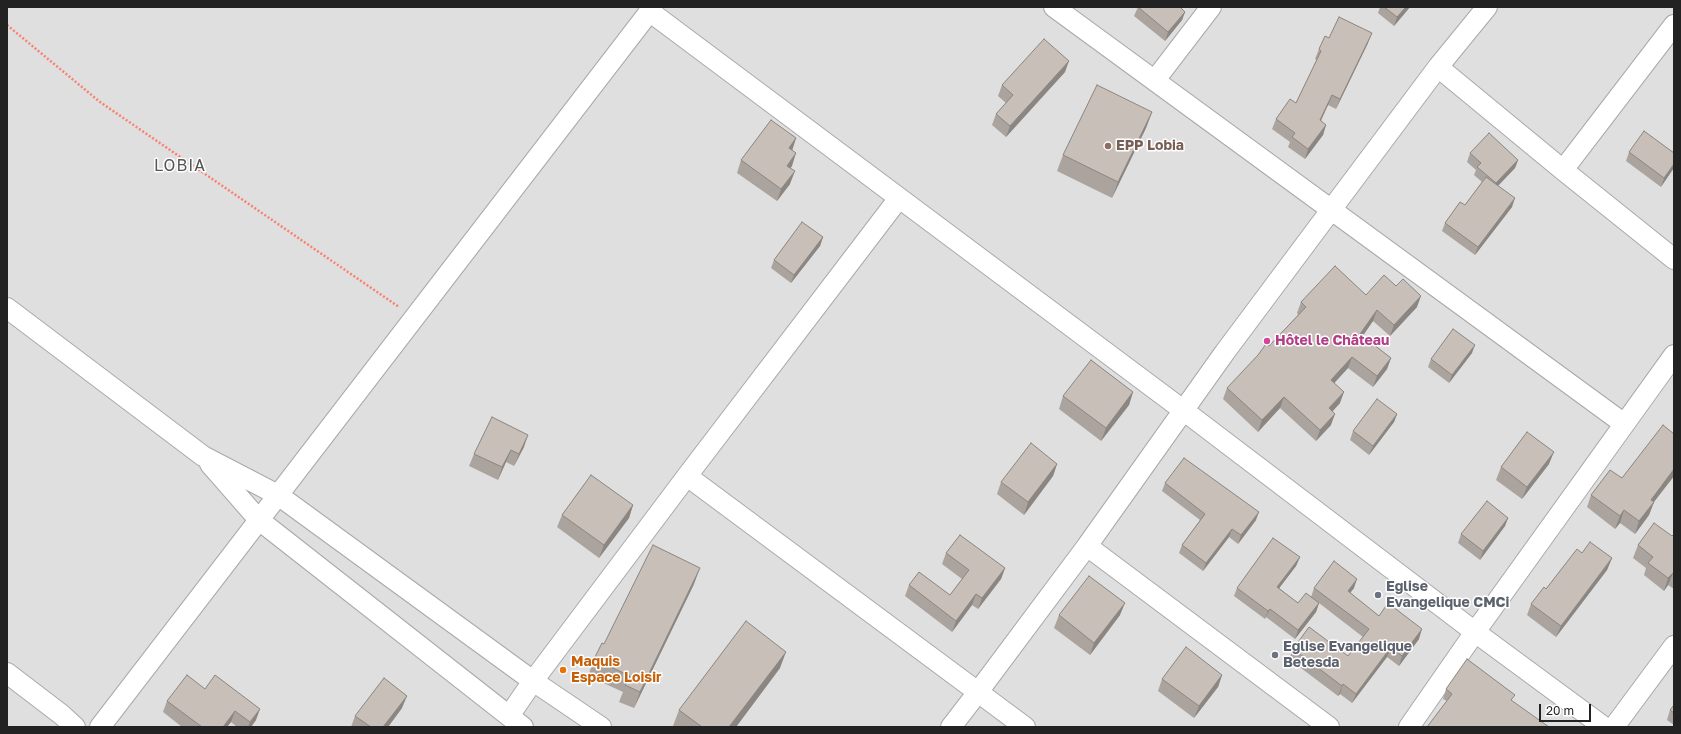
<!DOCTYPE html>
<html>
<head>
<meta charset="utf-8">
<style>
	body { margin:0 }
	#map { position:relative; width:1681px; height:734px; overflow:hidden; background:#f2efe9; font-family:"Golos Text",sans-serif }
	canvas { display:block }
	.frame { position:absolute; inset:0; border:8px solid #222; pointer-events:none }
	.scale { position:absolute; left:1539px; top:704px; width:52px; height:18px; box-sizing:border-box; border:2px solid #222; border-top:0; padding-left:5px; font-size:12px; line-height:14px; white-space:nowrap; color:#222; -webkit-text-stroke:3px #fff; paint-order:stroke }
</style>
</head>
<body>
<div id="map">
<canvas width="1681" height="734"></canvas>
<div class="frame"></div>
<div class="scale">20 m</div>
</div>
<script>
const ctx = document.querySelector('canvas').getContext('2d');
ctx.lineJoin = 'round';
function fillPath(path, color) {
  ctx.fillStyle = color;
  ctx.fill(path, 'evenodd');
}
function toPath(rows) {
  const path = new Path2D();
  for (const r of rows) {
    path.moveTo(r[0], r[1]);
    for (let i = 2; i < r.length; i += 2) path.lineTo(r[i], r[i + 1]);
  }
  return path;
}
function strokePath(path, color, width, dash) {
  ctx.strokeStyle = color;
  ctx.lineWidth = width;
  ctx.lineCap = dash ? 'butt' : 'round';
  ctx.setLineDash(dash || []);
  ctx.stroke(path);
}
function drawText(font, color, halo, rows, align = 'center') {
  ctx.font = font + ' "Golos Text",sans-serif';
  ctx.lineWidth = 3;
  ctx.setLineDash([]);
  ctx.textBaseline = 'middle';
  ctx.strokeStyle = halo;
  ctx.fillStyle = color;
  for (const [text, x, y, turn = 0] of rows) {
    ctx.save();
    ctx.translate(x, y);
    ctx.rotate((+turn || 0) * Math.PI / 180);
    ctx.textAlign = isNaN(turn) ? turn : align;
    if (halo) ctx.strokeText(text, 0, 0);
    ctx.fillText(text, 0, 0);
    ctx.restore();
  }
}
fillPath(toPath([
	[7,7,1674,7,1674,727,7,727]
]), '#e0dfdf');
const minor = toPath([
	[1054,7,1623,423],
	[649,11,1183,410,1475,632,1604,727],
	[1438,67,1563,170,1674,259],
	[1155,80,1211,7],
	[1563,170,1674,25],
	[7,308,203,456,278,495,533,681,601,727],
	[210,464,259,520,523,727],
	[687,476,1025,727],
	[1087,546,1329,727],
	[7,673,62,715,75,727],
	[509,716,533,681,687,476,899,198],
	[100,727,653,7],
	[951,727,978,692,1087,546,1225,352,1331,210,1438,67,1487,7],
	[1409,727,1475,632,1674,355],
	[1614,727,1674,646]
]);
strokePath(minor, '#a9a9a9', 22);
strokePath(toPath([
	[7,25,100,102,399,307]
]), '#fa8072', 2.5, [2, 2]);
strokePath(minor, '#fff', 20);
fillPath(toPath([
	[1138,7,1185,12,1182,20,1165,41,1134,16],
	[1380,7,1410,7,1394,26,1378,13],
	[1329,38,1368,43,1336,109,1328,105,1321,121,1326,125,1323,135,1305,159,1288,147,1290,142,1272,129,1276,119,1296,103,1317,60,1315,59,1319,49],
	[1065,72,1006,137,992,125,996,114,1006,103,998,96,1002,85],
	[1152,112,1146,128,1112,198,1057,171,1063,155],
	[796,138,792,150,792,166,790,168,790,184,777,201,737,173,741,160],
	[1629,152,1674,153,1661,187,1626,161],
	[1470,153,1518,160,1515,168,1498,186,1512,207,1475,255,1442,231,1445,223,1465,205,1482,182,1474,175,1476,170,1467,162],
	[823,237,820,246,791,283,771,268,774,260],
	[1366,295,1417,307,1390,336,1373,321,1362,336,1391,358,1387,369,1373,387,1348,368,1334,383,1340,403,1332,411,1331,425,1316,441,1280,408,1258,432,1223,399,1227,388,1269,346,1298,315,1297,313,1301,302],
	[1472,353,1449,383,1428,367,1431,359],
	[1133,392,1129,405,1101,441,1059,409,1063,396],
	[1397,414,1394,422,1369,455,1350,440,1353,431],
	[524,447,514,466,506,462,498,480,469,466,474,454],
	[1057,464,1053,476,1024,515,997,494,1001,482],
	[1549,464,1522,499,1496,480,1501,467],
	[1674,476,1654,502,1649,515,1635,534,1620,523,1615,529,1587,507,1591,495,1622,478],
	[1165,483,1256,520,1238,544,1229,537,1203,571,1179,553,1182,545,1200,520,1162,491],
	[633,505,629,518,599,558,557,527,562,515],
	[1508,518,1505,526,1480,560,1458,543,1461,534],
	[1674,534,1674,589,1668,585,1664,591,1644,575,1646,568,1633,558,1638,545,1672,536],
	[946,553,1005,568,1001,579,978,609,972,605,952,632,905,596,909,585,950,595,962,579,942,564],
	[1582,553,1612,558,1607,570,1556,637,1527,615,1531,604],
	[1300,557,1296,566,1279,588,1298,603,1311,597,1314,588,1354,588,1350,593,1379,616,1419,639,1399,666,1387,657,1352,703,1340,694,1338,696,1289,659,1293,649,1348,656,1363,637,1319,603,1316,612,1295,639,1266,617,1265,619,1234,596,1237,588],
	[694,584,634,708,619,702,623,692,588,676,594,659,604,644],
	[1059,615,1120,615,1090,655,1054,628],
	[780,668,736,727,674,727,673,726,679,710],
	[1222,675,1218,687,1194,718,1158,691,1162,679],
	[205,689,256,720,251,727,237,727,231,722,227,727,182,727,163,712,167,701],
	[1446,689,1512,702,1447,701,1443,699],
	[1674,705,1674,725,1667,720,1670,710],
	[402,708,388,727,351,727,355,716]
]), '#aba49e');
fillPath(toPath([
	[1406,7,1410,7,1394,26,1397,17],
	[1185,12,1182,20,1165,41,1168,32],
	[1372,33,1368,43,1336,109,1340,99],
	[1069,61,1065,72,1006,137,1010,126],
	[1332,95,1328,105,1316,130,1320,120],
	[1152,112,1146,128,1112,198,1118,182],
	[1326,125,1323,135,1305,159,1308,149],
	[796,138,792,151,789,148],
	[796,153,792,166,783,178,787,166],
	[1518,160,1515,168,1492,192,1496,183],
	[1674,164,1674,168,1661,187,1664,178],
	[795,171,790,184,777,201,781,189],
	[1515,198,1512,207,1475,255,1478,247],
	[823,237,820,246,791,283,794,275],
	[1421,296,1417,307,1390,336,1394,325],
	[1377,310,1373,321,1356,346,1360,334],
	[1475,345,1472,353,1449,383,1452,375],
	[1352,357,1348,368,1327,391,1331,380],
	[1391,358,1387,369,1373,387,1377,376],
	[1133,392,1129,405,1101,441,1106,428],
	[1344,392,1340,403,1325,420,1329,408],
	[1284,397,1280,408,1258,432,1262,420],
	[1335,414,1331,425,1316,441,1320,430],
	[1397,414,1394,422,1369,455,1373,446],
	[528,435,524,447,514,466,519,454],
	[511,450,506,462,498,480,502,467],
	[1554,452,1549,464,1522,499,1527,487],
	[1057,464,1053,476,1024,515,1028,502],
	[1674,469,1674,476,1646,512,1651,500],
	[1654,502,1649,515,1635,534,1639,521],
	[633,505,629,518,599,558,604,545],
	[1624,510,1620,523,1615,529,1620,516],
	[1259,512,1256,520,1238,544,1241,535],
	[1508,518,1505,526,1480,560,1483,551],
	[1232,529,1229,537,1203,571,1206,563],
	[1300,557,1296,566,1274,595,1277,587],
	[1612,558,1607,570,1556,637,1561,626],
	[700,568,694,584,634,708,640,692],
	[1005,568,1001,579,978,609,982,598],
	[1673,573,1668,585,1664,591,1668,578],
	[1357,579,1354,588,1344,601,1348,591],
	[976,594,972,605,952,632,956,621],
	[1125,603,1120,615,1090,655,1094,643],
	[1319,603,1316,612,1295,639,1298,630],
	[1270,609,1265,619,1268,611],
	[1422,629,1419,639,1399,666,1402,656],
	[1391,647,1387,657,1352,703,1356,694],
	[786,652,780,668,736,727,729,727],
	[1222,675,1218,687,1194,718,1199,706],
	[1343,684,1340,694,1338,696,1342,686],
	[407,696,402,708,388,727,383,727],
	[260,709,256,720,251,727,248,727,250,722],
	[235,711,231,722,227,727,223,727]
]), '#8b8681');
const building = toPath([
	[1138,7,1180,7,1185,12,1168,32,1138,7],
	[1384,7,1406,7,1397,17,1384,7],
	[1339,17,1372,33,1340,99,1332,95,1320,120,1326,125,1308,149,1292,137,1295,133,1276,119,1290,99,1296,103,1321,51,1319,49,1325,36,1329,38,1339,17],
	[1044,39,1069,61,1010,126,996,114,1013,95,1002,85,1044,39],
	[1097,85,1152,112,1118,182,1063,155,1097,85],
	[771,120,796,138,789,148,796,153,787,166,795,171,781,189,741,160,771,120],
	[1644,131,1674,153,1674,164,1664,178,1629,152,1644,131],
	[1489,133,1518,160,1496,183,1477,167,1481,163,1470,153,1489,133],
	[1486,177,1515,198,1478,247,1445,223,1460,202,1465,205,1486,177],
	[802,222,823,237,794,275,774,260,802,222],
	[1335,266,1366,295,1384,275,1396,286,1403,279,1421,296,1394,325,1377,310,1360,334,1391,358,1377,376,1352,357,1331,380,1344,392,1329,408,1335,414,1320,430,1284,397,1262,420,1227,388,1258,355,1266,344,1269,346,1306,307,1301,302,1335,266],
	[1453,329,1475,345,1452,375,1431,359,1453,329],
	[1091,360,1133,392,1106,428,1063,396,1091,360],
	[1377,399,1397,414,1373,446,1353,431,1377,399],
	[492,417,528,435,519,454,511,450,502,467,474,454,492,417],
	[1663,425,1674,434,1674,469,1651,500,1654,502,1639,521,1624,510,1620,516,1591,495,1610,470,1622,478,1663,425],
	[1527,432,1554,452,1527,487,1501,467,1527,432],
	[1031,443,1057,464,1028,502,1001,482,1031,443],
	[1184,458,1259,512,1241,535,1232,529,1206,563,1182,545,1205,514,1165,483,1184,458],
	[591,475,633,505,604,545,562,515,591,475],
	[1487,501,1508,518,1483,551,1461,534,1487,501],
	[1654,523,1672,536,1674,534,1674,573,1673,573,1668,578,1648,563,1653,557,1638,545,1654,523],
	[960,535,1005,568,982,598,976,594,956,621,909,585,919,572,950,595,969,570,946,553,960,535],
	[1273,538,1300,557,1277,587,1298,603,1306,593,1319,603,1298,630,1270,609,1268,611,1237,588,1273,538],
	[1590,542,1612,558,1561,626,1531,604,1544,587,1546,589,1577,549,1582,553,1590,542],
	[653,545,700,568,640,692,625,685,630,676,594,659,602,643,604,644,653,545],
	[1334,561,1357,579,1348,591,1379,616,1388,603,1422,629,1402,656,1391,647,1356,694,1343,684,1342,686,1293,649,1309,627,1348,656,1369,629,1314,588,1334,561],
	[1089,576,1125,603,1094,643,1059,615,1089,576],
	[746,621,786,652,729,727,702,727,679,710,746,621],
	[1186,647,1222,675,1199,706,1162,679,1186,647],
	[1467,659,1515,695,1511,700,1549,727,1427,727,1452,694,1446,689,1467,659],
	[187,675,205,689,215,675,260,709,250,722,235,711,223,727,202,727,167,701,187,675],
	[384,678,407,696,383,727,371,727,355,716,384,678],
	[1674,705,1674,713,1670,710,1674,705]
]);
fillPath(building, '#c7bfb8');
strokePath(building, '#8b8681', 1);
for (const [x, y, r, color] of [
	[1108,146,4,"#8d6e63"],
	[1267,341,4,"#d1479c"],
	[1378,595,4,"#6b7280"],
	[1275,655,4,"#6b7280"],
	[563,670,4,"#e8710a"]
]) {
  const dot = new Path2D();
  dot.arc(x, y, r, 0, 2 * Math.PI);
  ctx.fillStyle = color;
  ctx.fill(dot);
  strokePath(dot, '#fff', 1.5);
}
drawText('bold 14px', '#785e54', '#fff', [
	["EPP Lobia",1116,146]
], 'left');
drawText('bold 14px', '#b23c85', '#fff', [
	["Hôtel le Château",1275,341]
], 'left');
drawText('bold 14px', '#5b616d', '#fff', [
	["Eglise",1386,587],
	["Evangelique CMCi",1386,603],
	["Eglise Evangelique",1283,647],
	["Betesda",1283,663]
], 'left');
drawText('bold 14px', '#c56008', '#fff', [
	["Maquis",571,662],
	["Espace Loisir",571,678]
], 'left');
ctx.letterSpacing = '1px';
drawText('16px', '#555', '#fff', [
	["LOBIA",180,166]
]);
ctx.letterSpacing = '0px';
</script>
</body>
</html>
